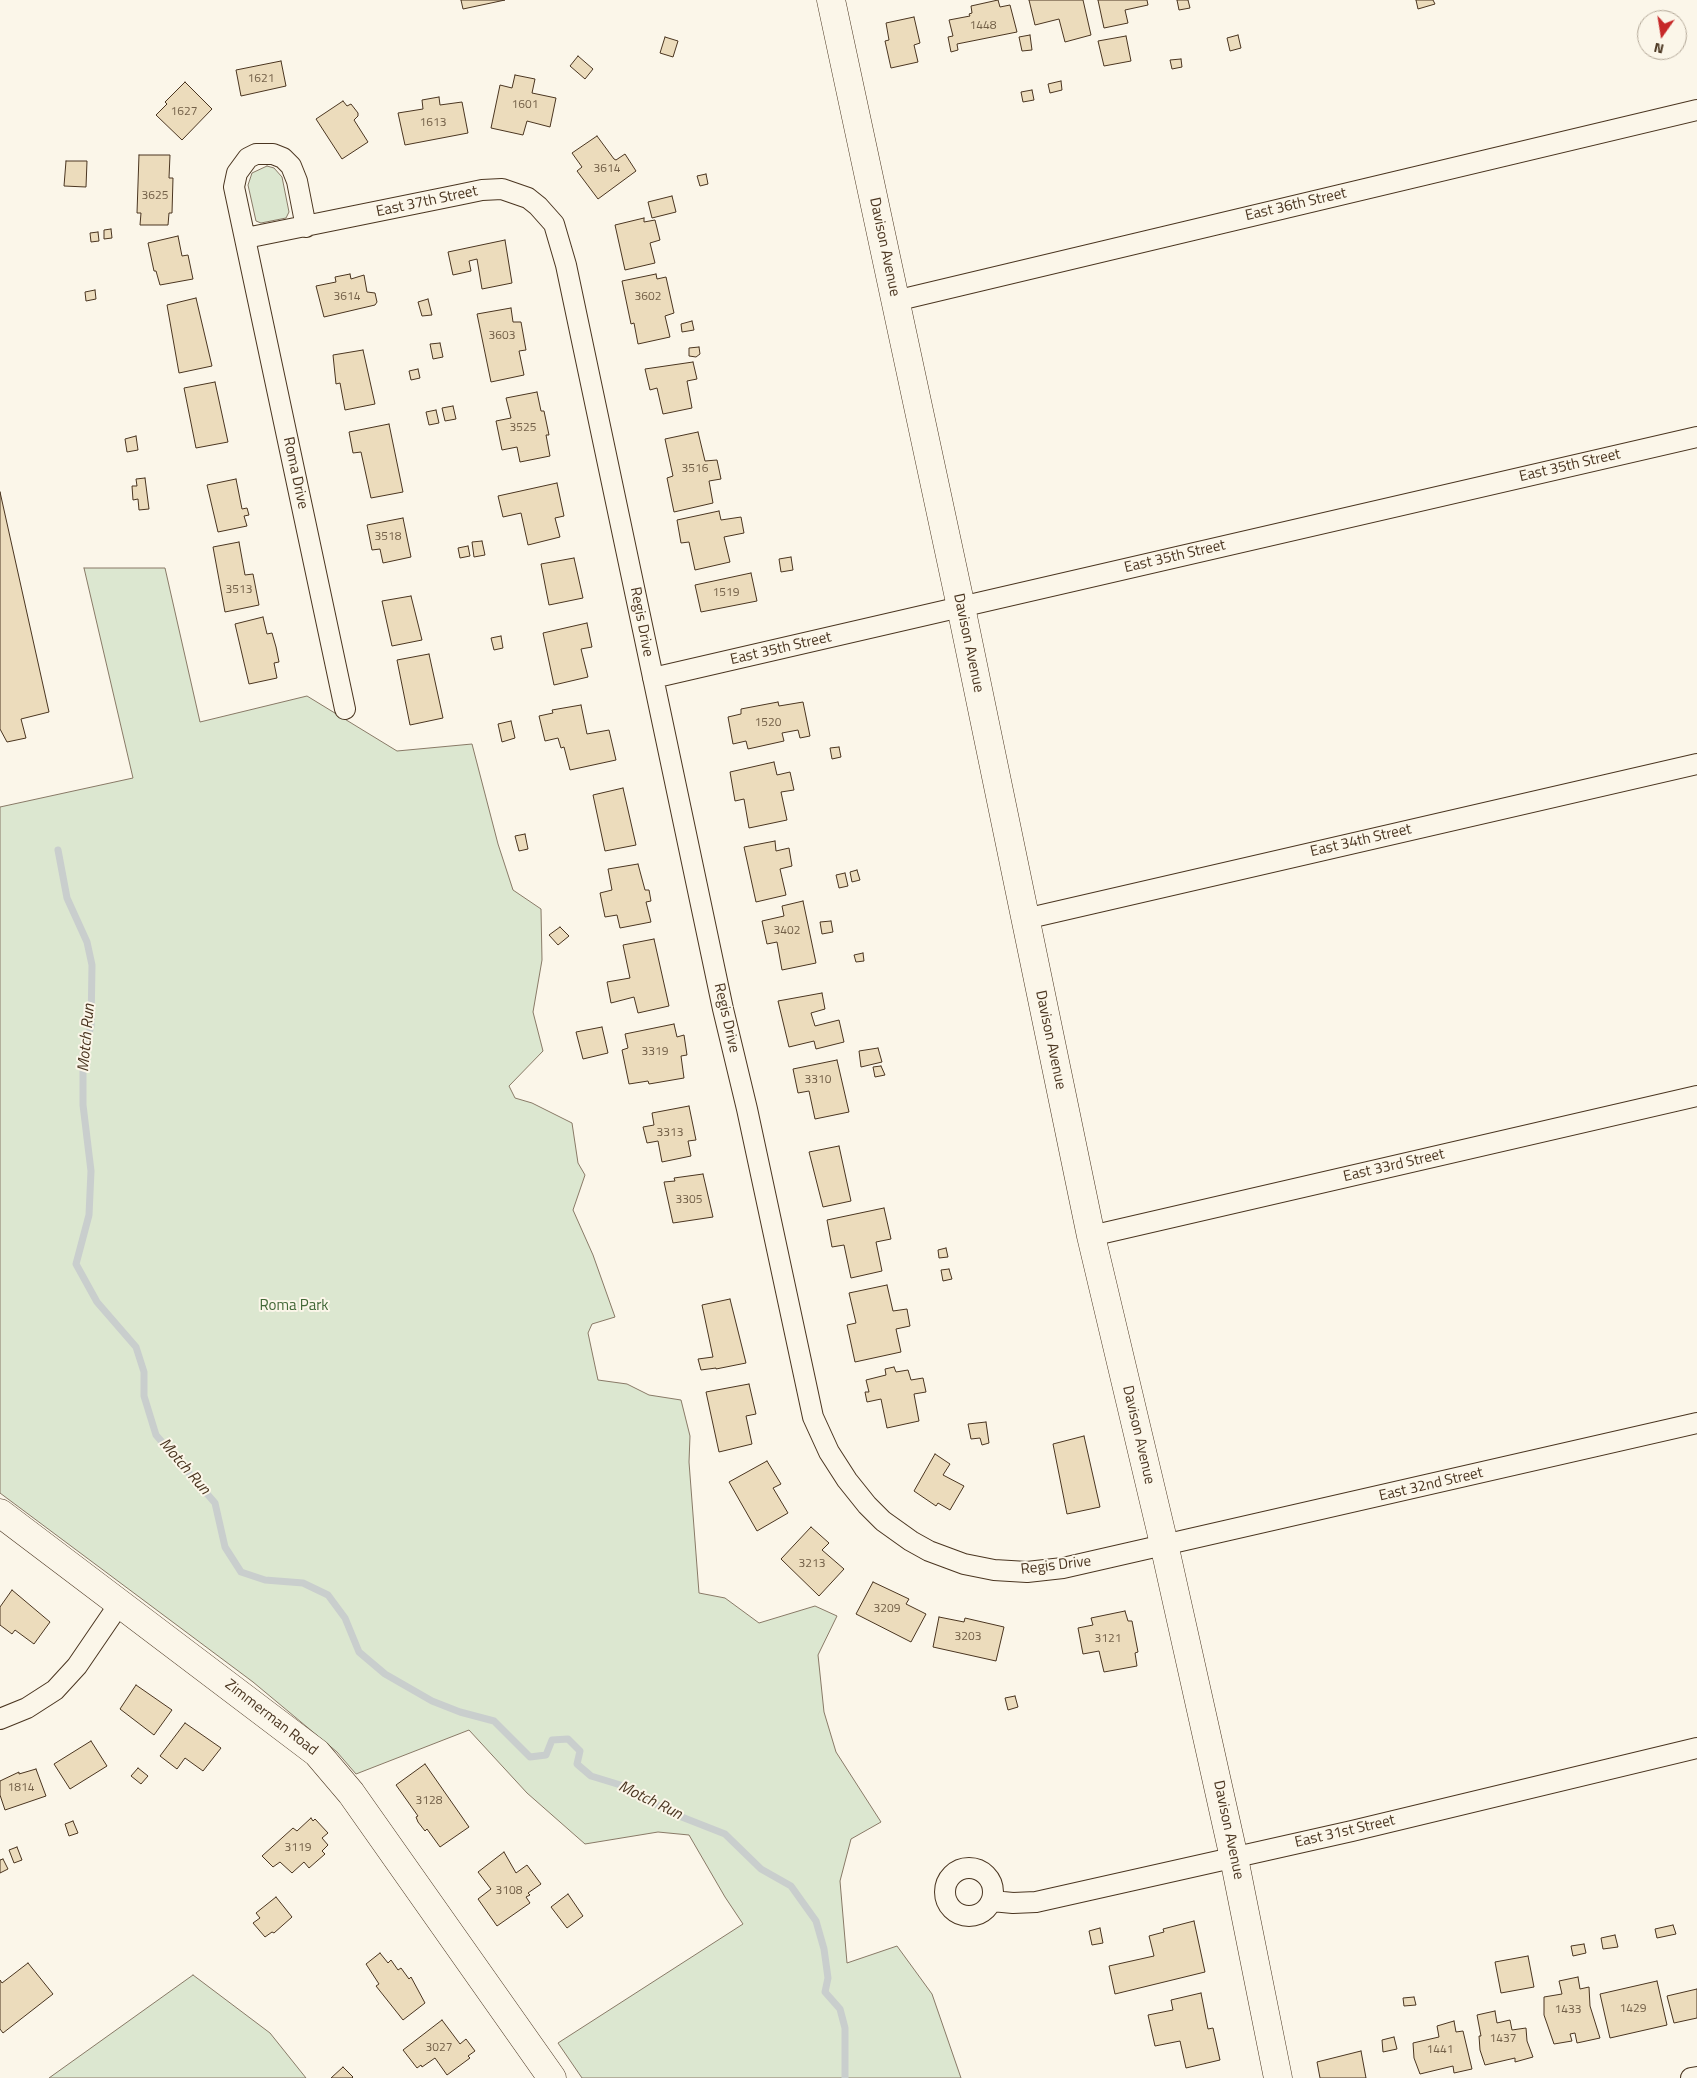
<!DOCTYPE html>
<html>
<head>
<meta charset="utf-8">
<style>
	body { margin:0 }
	#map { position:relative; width:1697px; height:2078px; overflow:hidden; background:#fbf6e9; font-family:"Titillium Web",sans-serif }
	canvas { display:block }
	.north { position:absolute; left:1637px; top:10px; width:50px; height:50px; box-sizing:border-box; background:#fbf6e9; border:1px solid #b4a999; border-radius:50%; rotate:193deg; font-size:14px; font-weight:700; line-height:20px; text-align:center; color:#4a3520 }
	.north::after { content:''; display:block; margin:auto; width:18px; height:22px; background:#c62828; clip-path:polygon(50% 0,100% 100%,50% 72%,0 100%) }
</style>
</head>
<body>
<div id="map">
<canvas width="1697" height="2078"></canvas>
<div class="north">N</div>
</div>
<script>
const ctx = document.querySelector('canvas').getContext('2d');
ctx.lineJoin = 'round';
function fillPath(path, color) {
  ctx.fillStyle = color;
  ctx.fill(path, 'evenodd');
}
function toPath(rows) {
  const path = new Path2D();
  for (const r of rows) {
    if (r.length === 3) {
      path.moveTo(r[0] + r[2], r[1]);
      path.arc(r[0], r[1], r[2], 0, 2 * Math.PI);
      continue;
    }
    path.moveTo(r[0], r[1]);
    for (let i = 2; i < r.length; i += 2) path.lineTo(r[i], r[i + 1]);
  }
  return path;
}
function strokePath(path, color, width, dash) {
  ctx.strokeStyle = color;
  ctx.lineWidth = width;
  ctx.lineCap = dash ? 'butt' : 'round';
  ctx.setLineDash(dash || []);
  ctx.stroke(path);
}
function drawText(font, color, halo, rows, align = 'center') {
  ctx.font = font + ' "Titillium Web",sans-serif';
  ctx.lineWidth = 4;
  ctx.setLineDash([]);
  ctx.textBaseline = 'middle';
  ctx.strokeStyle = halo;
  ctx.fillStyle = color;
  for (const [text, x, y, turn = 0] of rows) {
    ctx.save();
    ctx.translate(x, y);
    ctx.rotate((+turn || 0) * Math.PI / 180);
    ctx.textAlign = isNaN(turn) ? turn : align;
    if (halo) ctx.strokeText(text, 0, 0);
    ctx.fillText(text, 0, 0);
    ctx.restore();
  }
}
const green = toPath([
	[267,166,274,168,282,177,289,212,286,218,261,223,256,221,248,185,252,173,267,166],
	[84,568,165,568,200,722,307,696,397,751,472,744,498,844,513,890,541,909,542,960,533,1012,543,1051,509,1086,515,1098,532,1103,572,1123,578,1163,585,1175,573,1210,593,1255,615,1317,592,1324,588,1333,598,1380,627,1384,649,1395,681,1400,690,1436,689,1462,699,1593,725,1598,759,1623,815,1606,837,1616,818,1655,824,1712,836,1752,881,1822,851,1839,840,1881,847,1963,897,1946,932,1994,961,2078,582,2078,558,2043,743,1924,725,1897,689,1835,658,1832,585,1844,527,1793,469,1730,356,1774,337,1752,253,1682,0,1493,0,807,133,778,84,568],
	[193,1975,270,2033,306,2078,49,2078,193,1975]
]);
fillPath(green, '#dce7d0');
strokePath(green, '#887966', 1);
strokePath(toPath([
	[58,850,67,898,87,942,92,965,91,1026,83,1054,83,1105,91,1171,89,1215,76,1264,97,1302,136,1347,144,1372,144,1396,156,1435,215,1503,225,1547,241,1572,265,1580,303,1583,328,1595,345,1618,359,1652,385,1674,432,1701,460,1712,494,1721,530,1757,546,1755,552,1740,568,1739,580,1751,577,1764,591,1776,627,1787,669,1812,725,1834,761,1869,791,1886,816,1921,824,1949,828,1978,825,1992,840,2009,845,2028,845,2078]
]), '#c9cecd', 7);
const building = toPath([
	[461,0,505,0,463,9,461,0],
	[998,0,1000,7,1010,5,1017,32,957,44,958,50,951,52,948,37,953,36,949,20,970,16,969,14,972,13,971,6,998,0],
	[1029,0,1083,0,1091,35,1065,42,1059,19,1035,25,1029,0],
	[1098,0,1147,0,1148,5,1125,10,1128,23,1104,28,1098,0],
	[1177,0,1188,0,1190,8,1179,10,1177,0],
	[1416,0,1433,0,1435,4,1418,9,1416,0],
	[914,17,920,43,914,45,918,62,891,68,885,41,889,40,886,23,914,17],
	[1030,35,1032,50,1022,51,1019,37,1030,35],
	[1238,35,1241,48,1230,51,1227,38,1238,35],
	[1126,36,1131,61,1104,66,1098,41,1126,36],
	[665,37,678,41,673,57,660,53,665,37],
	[578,56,593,69,585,79,570,66,578,56],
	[1181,59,1182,67,1172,69,1170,60,1181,59],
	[281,61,286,86,241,96,236,70,281,61],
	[515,75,535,79,532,93,556,98,550,127,527,121,523,135,491,128,500,85,512,88,515,75],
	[1061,81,1062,90,1050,93,1048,84,1061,81],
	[185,82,212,109,182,140,156,115,167,104,165,102,185,82],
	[1032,90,1034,100,1023,102,1021,92,1032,90],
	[439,97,440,105,462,102,468,133,405,145,398,113,423,109,422,100,439,97],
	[343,101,347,106,351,104,358,113,358,116,354,120,368,142,342,159,316,119,343,101],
	[597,136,614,159,616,160,625,154,636,171,598,199,577,171,582,167,572,153,597,136],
	[139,155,170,155,169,178,173,178,172,213,169,213,168,225,140,225,141,213,137,213,139,155],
	[66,161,87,161,86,187,64,186,66,161],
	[706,174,708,184,700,186,697,176,706,174],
	[672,196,676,212,652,218,648,202,672,196],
	[644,218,644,222,655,220,660,240,650,243,655,263,625,270,615,225,644,218],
	[111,229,112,238,104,239,104,230,111,229],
	[98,232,99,241,91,242,90,233,98,232],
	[178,236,182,256,188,255,193,279,160,285,156,271,154,271,148,243,178,236],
	[505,240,512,283,482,289,477,259,469,261,471,271,453,275,448,252,505,240],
	[350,274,351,279,364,275,367,292,375,293,377,302,375,305,324,317,316,286,336,282,335,277,350,274],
	[656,274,657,279,666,277,674,313,665,316,670,337,638,344,634,323,631,324,622,281,656,274],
	[95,290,96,299,86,301,85,292,95,290],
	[196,298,212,366,179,373,167,305,196,298],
	[428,299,432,315,422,316,418,302,428,299],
	[511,308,513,322,521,322,526,350,519,351,524,375,491,382,477,314,511,308],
	[692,321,694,330,682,332,681,324,692,321],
	[440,343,443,357,433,359,430,344,440,343],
	[699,347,700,354,696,357,689,356,689,348,699,347],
	[363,350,375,404,345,410,340,383,336,384,333,355,363,350],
	[693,362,697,379,687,381,692,408,663,414,657,388,650,390,645,369,693,362],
	[418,369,420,378,411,380,409,371,418,369],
	[215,382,228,442,196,448,184,388,215,382],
	[537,392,541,411,544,411,549,435,546,435,550,456,520,462,517,447,502,450,496,421,511,418,506,398,537,392],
	[453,406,456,419,445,421,442,408,453,406],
	[436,410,439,423,429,425,426,412,436,410],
	[389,424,403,492,371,498,361,452,353,453,349,432,389,424],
	[698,432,705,461,717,460,721,479,709,481,713,503,674,512,667,478,673,476,665,439,698,432],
	[136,436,138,450,127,452,125,439,136,436],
	[145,478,149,509,139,510,138,499,133,500,132,486,137,486,136,479,145,478],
	[236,479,242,509,247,508,249,515,244,516,247,526,218,532,207,485,236,479],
	[557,483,564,516,555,518,560,537,528,545,521,513,503,517,498,496,557,483],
	[0,492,49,712,21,719,26,738,7,742,0,729,0,492],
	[719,511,721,520,741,517,744,533,724,537,730,562,695,570,689,542,681,543,677,520,719,511],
	[403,518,411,557,383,563,380,549,372,550,367,525,403,518],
	[482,541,485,555,474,557,472,542,482,541],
	[239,542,245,575,253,574,259,605,225,612,213,547,239,542],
	[468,546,470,556,460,558,458,548,468,546],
	[791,557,793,570,781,572,779,559,791,557],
	[574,558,583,598,549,605,541,564,574,558],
	[751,573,757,601,701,612,695,585,751,573],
	[411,596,422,640,392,646,382,601,411,596],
	[263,617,267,634,272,633,276,647,279,662,274,663,277,678,249,684,235,624,263,617],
	[587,623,592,647,581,649,588,677,554,685,543,633,587,623],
	[501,636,503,648,494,650,491,638,501,636],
	[429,654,443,718,410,725,397,660,429,654],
	[778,702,779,706,803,702,810,736,800,738,798,730,782,733,784,741,748,749,746,741,733,744,728,717,741,714,741,709,778,702],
	[581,705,587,734,609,730,616,760,570,770,564,747,561,748,558,738,545,741,539,716,553,713,552,710,581,705],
	[511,721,515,738,502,742,498,724,511,721],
	[839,747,841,757,832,759,830,748,839,747],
	[774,762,777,775,790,772,794,790,781,792,787,820,749,828,744,799,735,801,730,772,774,762],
	[623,788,636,845,605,851,593,795,623,788],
	[525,834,528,849,519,851,515,836,525,834],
	[775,841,776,851,789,848,792,866,780,869,786,895,756,902,744,847,775,841],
	[638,864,645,890,649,890,651,901,646,902,651,922,620,928,617,915,605,917,600,893,612,890,608,869,638,864],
	[857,870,860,880,852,882,850,872,857,870],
	[845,873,848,886,839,888,836,875,845,873],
	[803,901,816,963,782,970,777,942,767,944,762,921,784,916,782,906,803,901],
	[831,921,833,932,822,934,820,922,831,921],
	[560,927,569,936,558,945,549,935,560,927],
	[654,939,669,1006,638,1013,634,997,611,1003,607,982,630,978,623,945,654,939],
	[863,953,864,961,856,962,854,955,863,953],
	[822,993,825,1009,811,1013,815,1026,839,1020,844,1042,816,1049,814,1041,789,1047,778,1001,822,993],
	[674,1024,677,1037,684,1035,687,1055,681,1056,684,1078,649,1084,648,1081,629,1084,622,1050,628,1048,625,1034,674,1024],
	[602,1027,608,1053,583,1059,576,1032,602,1027],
	[878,1048,882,1062,861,1067,859,1051,878,1048],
	[837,1060,849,1112,815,1119,809,1091,798,1093,793,1069,837,1060],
	[881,1066,885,1075,875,1077,873,1067,881,1066],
	[689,1106,696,1140,688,1141,691,1156,662,1162,658,1141,647,1143,643,1127,654,1125,652,1113,689,1106],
	[839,1146,851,1201,823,1207,809,1152,839,1146],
	[703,1174,713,1217,673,1223,664,1182,675,1181,674,1178,703,1174],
	[884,1208,891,1239,876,1242,882,1271,851,1278,844,1245,832,1247,827,1220,884,1208],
	[946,1248,948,1257,939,1258,938,1250,946,1248],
	[949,1269,952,1279,943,1281,941,1270,949,1269],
	[887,1285,893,1311,907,1309,910,1326,896,1329,901,1352,855,1362,847,1325,856,1323,849,1293,887,1285],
	[730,1299,746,1363,716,1369,716,1368,701,1370,698,1359,713,1357,702,1305,730,1299],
	[894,1367,896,1372,908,1370,911,1380,923,1378,926,1392,914,1394,919,1421,887,1428,881,1399,867,1402,865,1392,869,1392,866,1380,886,1375,885,1369,894,1367],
	[749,1384,756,1414,746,1416,752,1444,719,1452,706,1392,749,1384],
	[986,1422,989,1443,982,1445,980,1438,971,1439,968,1424,986,1422],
	[1084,1436,1100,1507,1067,1514,1053,1444,1084,1436],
	[935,1454,950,1464,943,1475,964,1486,950,1510,938,1503,936,1506,914,1491,935,1454],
	[767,1461,781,1484,773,1488,788,1513,757,1531,729,1482,767,1461],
	[811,1527,829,1543,822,1550,844,1569,819,1596,781,1559,811,1527],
	[873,1582,909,1599,906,1604,926,1614,911,1642,856,1614,873,1582],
	[12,1590,50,1622,34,1644,15,1630,12,1634,0,1625,0,1607,12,1590],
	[1125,1611,1128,1621,1132,1621,1138,1652,1135,1653,1137,1666,1104,1672,1099,1651,1083,1654,1078,1628,1093,1625,1091,1618,1125,1611],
	[939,1617,964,1622,965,1618,1004,1627,996,1661,933,1647,939,1617],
	[136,1685,172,1710,154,1735,120,1709,136,1685],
	[1015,1696,1018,1707,1008,1710,1005,1698,1015,1696],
	[185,1723,221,1748,203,1771,185,1758,177,1769,160,1756,185,1723],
	[91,1741,107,1766,70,1789,54,1764,91,1741],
	[425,1764,469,1827,440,1847,427,1829,425,1831,418,1822,416,1817,418,1816,396,1785,425,1764],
	[138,1768,148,1776,141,1784,131,1776,138,1768],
	[36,1769,46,1796,5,1810,0,1795,0,1781,19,1772,19,1774,36,1769],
	[311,1818,313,1821,315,1819,328,1833,322,1838,328,1845,322,1851,325,1854,309,1868,304,1862,292,1873,280,1862,273,1867,262,1856,293,1828,297,1831,311,1818],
	[73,1821,78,1833,69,1836,65,1824,73,1821],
	[17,1847,22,1860,14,1863,9,1850,17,1847],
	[504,1852,516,1873,527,1865,541,1884,528,1893,530,1895,526,1897,530,1903,497,1926,478,1899,491,1889,478,1872,504,1852],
	[3,1859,8,1869,0,1873,0,1860,3,1859],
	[568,1894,583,1916,567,1928,551,1907,568,1894],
	[276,1897,292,1917,274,1933,272,1932,265,1937,253,1923,260,1918,256,1913,276,1897],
	[1194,1921,1205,1972,1115,1994,1109,1966,1154,1956,1149,1936,1164,1932,1163,1929,1194,1921],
	[1673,1925,1676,1934,1657,1938,1655,1929,1673,1925],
	[1100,1928,1103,1943,1092,1945,1089,1931,1100,1928],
	[1615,1935,1618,1947,1603,1949,1601,1938,1615,1935],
	[1584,1944,1586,1953,1573,1956,1571,1946,1584,1944],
	[380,1953,388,1963,391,1960,398,1970,401,1968,409,1979,411,1977,425,2003,403,2020,376,1986,379,1984,366,1964,380,1953],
	[1528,1956,1534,1987,1501,1993,1495,1962,1528,1956],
	[28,1963,53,1994,3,2033,0,2029,0,1980,2,1983,28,1963],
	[1578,1977,1580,1989,1589,1987,1590,2006,1600,2038,1577,2043,1575,2033,1570,2034,1572,2041,1554,2044,1544,2015,1544,1997,1562,1994,1559,1981,1578,1977],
	[1657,1981,1667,2025,1610,2038,1600,1994,1657,1981],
	[1697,1989,1697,2018,1674,2023,1667,1996,1697,1989],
	[1201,1993,1208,2029,1213,2028,1220,2060,1186,2068,1180,2041,1155,2046,1148,2015,1173,2010,1171,2000,1201,1993],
	[1414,1997,1416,2005,1404,2006,1403,1998,1414,1997],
	[1495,2011,1497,2023,1510,2020,1512,2030,1526,2028,1527,2041,1533,2057,1515,2062,1515,2058,1485,2065,1480,2050,1479,2036,1481,2036,1477,2015,1495,2011],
	[442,2020,460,2044,466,2039,475,2051,468,2056,470,2058,447,2075,435,2058,422,2067,421,2065,417,2068,403,2050,442,2020],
	[1454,2021,1456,2032,1463,2031,1472,2069,1454,2073,1453,2066,1420,2074,1414,2058,1413,2043,1439,2037,1437,2026,1454,2021],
	[1394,2037,1397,2049,1383,2052,1382,2040,1394,2037],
	[1361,2051,1366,2078,1320,2078,1317,2062,1361,2051],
	[343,2067,353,2077,352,2078,331,2078,343,2067]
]);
fillPath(building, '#ecdcbc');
strokePath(building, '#4a3520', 1);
const street = toPath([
	[306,227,297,181,291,166,283,158,273,154,256,154,248,158,237,173,234,187,345,709],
	[246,238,458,195,482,190,502,189,528,198,538,206,554,224,566,265,723,1009,747,1109,813,1417,829,1452,847,1480,867,1505,883,1521,911,1541,929,1551,964,1564,994,1570,1027,1572,1063,1568,1697,1423],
	[895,301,1697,110],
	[653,678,1697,437],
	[1025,919,1697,764],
	[1091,1236,1697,1096],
	[0,1719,27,1708,55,1690,77,1666,120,1603],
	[969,1892,24],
	[992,1901,1013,1903,1036,1902,1352,1831,1697,1748],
	[1691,2078,1697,2077]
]);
const secondary = toPath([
	[831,0,961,607,1091,1236,1164,1544,1234,1858,1278,2078],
	[0,1513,317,1753,351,1793,552,2078]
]);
strokePath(street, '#4a3520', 22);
strokePath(secondary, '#4a3520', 29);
strokePath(street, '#fbf6e9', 20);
strokePath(secondary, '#fbf6e9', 28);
drawText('12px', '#725f47', null, [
	["1448",983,26],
	["1621",261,79],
	["1601",525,105],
	["1627",184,112],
	["1613",433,123],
	["3614",607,169],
	["3625",155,196],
	["3614",347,297],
	["3602",648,297],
	["3603",502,336],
	["3525",523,428],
	["3516",695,469],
	["3518",388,537],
	["3513",239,590],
	["1519",726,593],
	["1520",768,723],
	["3402",787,931],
	["3319",655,1052],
	["3310",818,1080],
	["3313",670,1133],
	["3305",689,1200],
	["3213",812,1564],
	["3209",887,1609],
	["3203",968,1637],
	["3121",1108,1639],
	["1814",21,1788],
	["3128",429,1801],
	["3119",298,1848],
	["3108",509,1891],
	["1429",1633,2009],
	["1433",1568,2010],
	["1437",1503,2039],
	["3027",439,2048],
	["1441",1440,2050]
]);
drawText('15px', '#4a3520', '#fbf6e9', [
	["East 37th Street",427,202,-12],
	["East 36th Street",1296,205,-13],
	["Davison Avenue",884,247,78],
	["East 35th Street",1570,466,-13],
	["Roma Drive",295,473,78],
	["East 35th Street",1175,557,-13],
	["Regis Drive",641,622,79],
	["Davison Avenue",968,643,78],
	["East 35th Street",781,649,-13],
	["East 34th Street",1361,841,-13],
	["Regis Drive",726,1018,77],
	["Davison Avenue",1050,1040,78],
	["East 33rd Street",1394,1166,-13],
	["Davison Avenue",1138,1435,77],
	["East 32nd Street",1431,1485,-13],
	["Regis Drive",1056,1566,-7],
	["Zimmerman Road",271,1718,38],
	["Davison Avenue",1228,1830,78],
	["East 31st Street",1345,1832,-13]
]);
drawText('15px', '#436837', '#fbf6e9', [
	["Roma Park",294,1306]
]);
drawText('italic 16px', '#4a3520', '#fbf6e9', [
	["Motch Run",87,1038,-85],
	["Motch Run",184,1467,49],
	["Motch Run",650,1801,26]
]);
</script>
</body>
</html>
